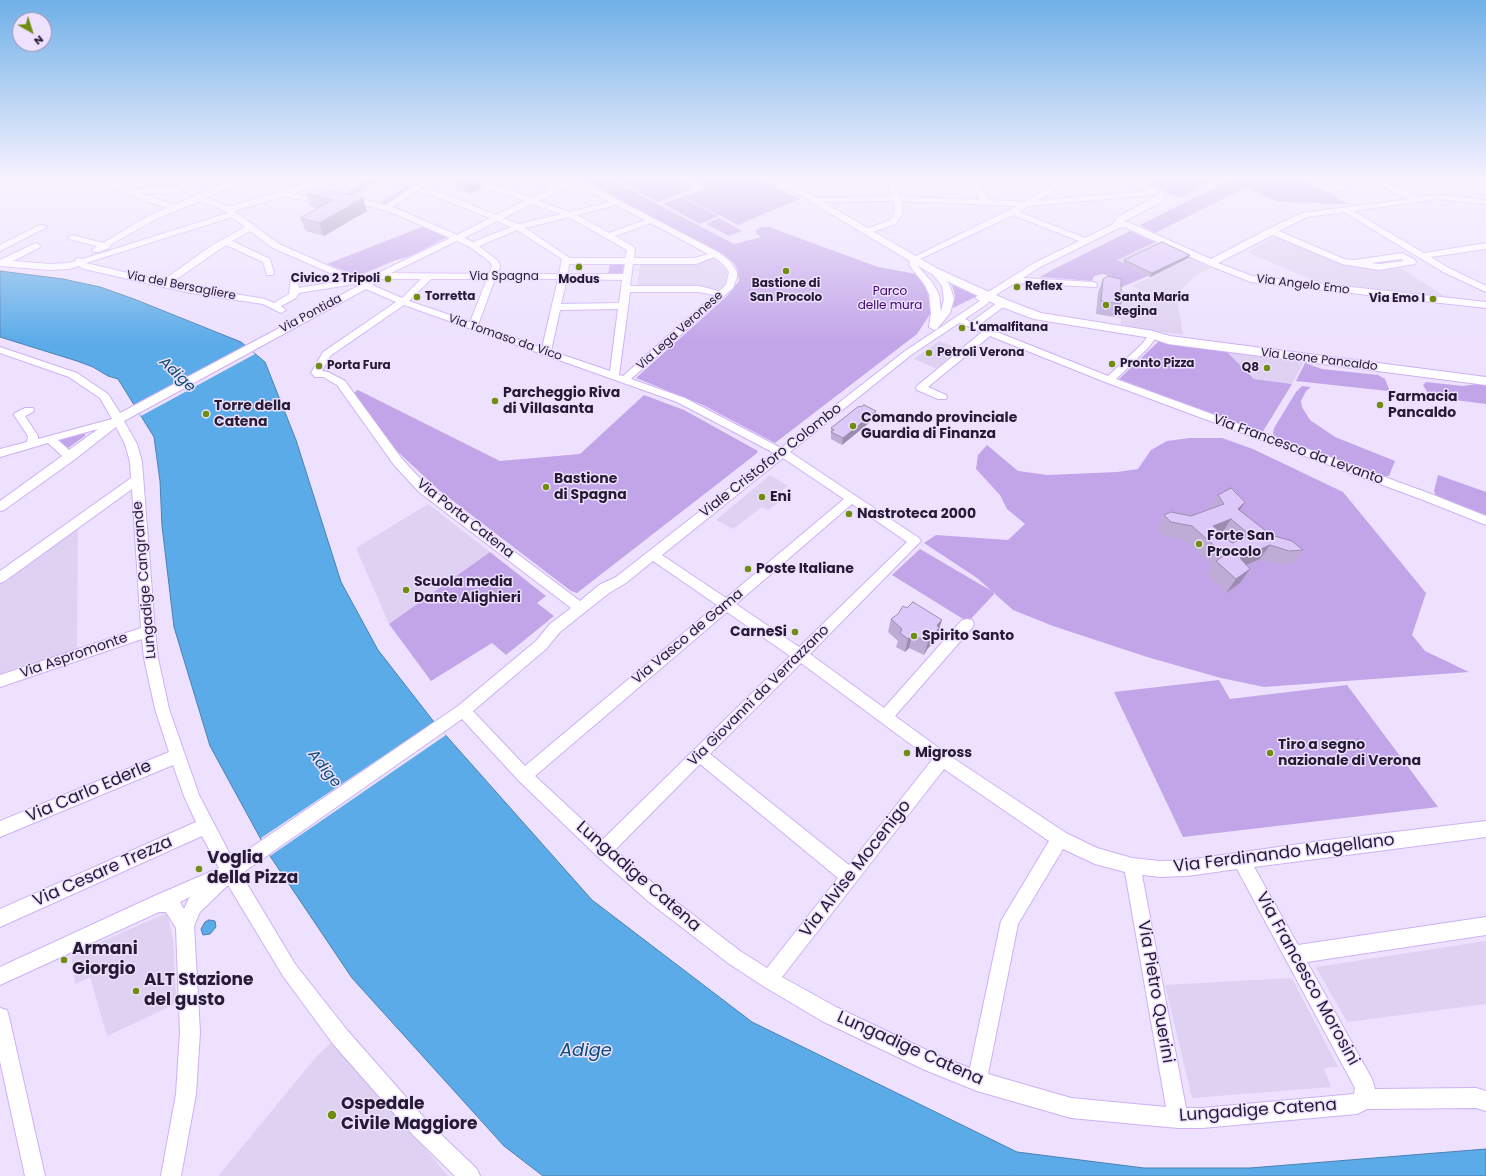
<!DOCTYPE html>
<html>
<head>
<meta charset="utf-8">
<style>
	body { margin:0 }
	#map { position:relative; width:1486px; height:1176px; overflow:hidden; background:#ede1ff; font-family:Poppins,sans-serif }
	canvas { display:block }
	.north { position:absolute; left:12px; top:12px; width:40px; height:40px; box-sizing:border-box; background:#ede1ff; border:1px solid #9d91ae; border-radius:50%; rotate:141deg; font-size:11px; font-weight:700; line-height:16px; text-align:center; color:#261a35 }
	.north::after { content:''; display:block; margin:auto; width:14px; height:18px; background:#6f8d0e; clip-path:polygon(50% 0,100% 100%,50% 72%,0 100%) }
</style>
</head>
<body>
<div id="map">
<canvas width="1486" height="1176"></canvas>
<div class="north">N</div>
</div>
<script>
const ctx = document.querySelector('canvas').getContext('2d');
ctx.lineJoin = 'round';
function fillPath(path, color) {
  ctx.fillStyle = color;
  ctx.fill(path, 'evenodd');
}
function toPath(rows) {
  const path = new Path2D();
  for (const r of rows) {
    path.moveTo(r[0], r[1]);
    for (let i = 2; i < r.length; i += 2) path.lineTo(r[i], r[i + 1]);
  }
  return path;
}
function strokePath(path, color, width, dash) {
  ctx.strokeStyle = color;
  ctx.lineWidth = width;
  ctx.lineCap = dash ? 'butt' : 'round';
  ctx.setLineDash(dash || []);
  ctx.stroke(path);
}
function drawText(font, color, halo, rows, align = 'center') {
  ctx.font = font + ' Poppins,sans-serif';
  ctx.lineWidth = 3;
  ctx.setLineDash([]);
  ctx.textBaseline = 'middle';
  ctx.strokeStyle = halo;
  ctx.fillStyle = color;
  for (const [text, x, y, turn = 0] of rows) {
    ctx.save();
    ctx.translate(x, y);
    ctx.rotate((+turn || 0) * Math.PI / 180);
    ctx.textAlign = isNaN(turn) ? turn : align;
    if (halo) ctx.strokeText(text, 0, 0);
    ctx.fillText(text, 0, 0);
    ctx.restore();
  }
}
fillPath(toPath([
	[1276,237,1347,266,1384,270,1401,268,1446,297,1317,282,1247,252],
	[1155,242,1211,268,1196,275,1175,296,1144,292,1132,286,1150,277,1117,260],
	[712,258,727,270,725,284,719,290,701,287,637,287,640,263],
	[1111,289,1177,298,1183,335,1121,326,1121,319,1115,316],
	[939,341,963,350,939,370,914,359],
	[1227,352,1303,363,1292,384,1254,379],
	[770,475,788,486,781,491,788,495,768,510,762,507,733,529,716,520],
	[428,504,490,552,389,624,356,548],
	[78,528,77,649,0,676,0,584],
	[167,913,173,939,176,994,173,1005,107,1036,90,977,75,984,71,955],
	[1486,941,1486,1004,1347,1022,1316,967],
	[1292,978,1338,1067,1324,1068,1331,1087,1192,1098,1165,985],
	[334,1040,448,1176,218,1176,317,1056]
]), '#ded1f1');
fillPath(toPath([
	[382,178,351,197,342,196,368,179],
	[419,178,429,178,389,206,380,203],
	[579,178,608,178,734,244,761,237,756,233,756,230,761,227,769,227,878,267,917,274,927,289,931,303,930,314,917,334,775,443,703,405,636,378,727,296,739,281,738,271,734,263,724,255],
	[612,178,677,178,696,187,658,202],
	[689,178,758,178,800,199,738,225,683,197,707,187],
	[1155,178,1215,178,1182,198,1147,185],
	[1234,178,1303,178,1348,204,1279,202,1245,188,1155,233,1140,225],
	[681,197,719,216,700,224,663,204],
	[719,218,742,231,729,236,706,224],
	[424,226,447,237,411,256,396,260,358,276,327,264],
	[1130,231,1155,242,1117,260,1148,276,1122,287,1120,286,1121,282,1119,279,1103,274,1094,276,1092,281,1040,277,1052,270],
	[625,263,624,274,608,274,610,264],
	[952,285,977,296,953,308,955,295],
	[1159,341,1227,352,1254,379,1292,384,1262,433,1119,379],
	[1305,363,1322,369,1378,375,1385,379,1389,389,1388,391,1296,381],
	[1426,382,1463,386,1477,384,1486,385,1486,404,1432,397,1429,395,1423,385],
	[1302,386,1311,387,1306,391,1301,401,1302,407,1310,420,1335,437,1395,461,1389,476,1382,476,1274,436,1273,433,1274,428,1296,392],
	[358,390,500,461,580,454,644,395,684,410,758,451,756,454,577,593,571,591,440,491,399,453,380,431,352,394],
	[85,433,85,436,68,448,57,441],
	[1190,438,1222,438,1253,449,1343,492,1426,593,1412,635,1425,651,1469,672,1264,687,1221,678,1147,657,1053,626,1013,610,977,578,924,543,936,535,1008,540,1025,524,1007,509,1000,495,976,469,978,455,987,445,1018,471,1048,475,1117,472,1138,469,1151,450,1167,441],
	[1438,475,1486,492,1486,515,1436,496,1434,491],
	[920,549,995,593,968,622,892,575],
	[490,552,546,596,537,603,554,616,506,655,492,643,431,681,389,624],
	[1219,680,1230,699,1347,685,1438,807,1183,837,1114,692]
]), '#c2a5e8');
const water = toPath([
	[0,271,63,279,100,287,134,299,241,342,265,362,296,440,341,582,378,650,434,722,592,900,752,1022,1017,1152,1144,1168,1250,1168,1486,1149,1486,1176,543,1176,504,1146,352,978,270,856,210,746,174,627,162,526,160,481,154,437,118,379,108,376,93,367,77,361,0,337,0,271],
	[209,920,215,921,216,927,210,934,203,935,201,929,205,922,209,920]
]);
fillPath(water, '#5babe8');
strokePath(water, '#4b80b2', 1);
fillPath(toPath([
	[246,346,255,354,141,416,134,406],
	[434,722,446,735,270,856,261,838]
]), '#ede1ff');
const minor = toPath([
	[97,178,105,178,120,184,138,178,147,178,147,180,126,187,134,191,138,189,174,188,181,189,181,193,140,193,174,205,237,178,245,178,245,180,207,198,229,207,317,181,348,178,368,178,365,180,318,185,293,194,306,196,328,193,328,197,325,197,306,200,291,198,286,196,234,211,279,244,365,282,376,274,450,238,388,211,343,200,343,196,346,196,386,205,425,178,432,178,420,188,440,192,496,215,525,201,480,186,476,178,482,178,486,182,532,198,552,188,526,180,526,178,535,178,558,185,569,180,568,178,576,178,718,252,730,261,737,272,737,277,733,288,631,379,685,398,781,448,905,351,980,301,975,298,977,296,985,294,1034,263,1079,241,1013,215,918,260,917,265,931,281,939,294,941,312,944,299,942,286,930,271,931,269,937,269,945,277,950,286,954,299,950,313,937,329,934,330,929,327,931,313,929,294,924,284,909,265,910,259,1017,206,901,201,903,212,896,224,867,234,863,232,864,230,890,220,895,212,893,201,814,202,810,200,811,198,892,197,888,182,883,178,1008,178,1005,180,978,181,988,200,1025,202,1064,178,1073,178,1037,201,1147,191,1115,178,1125,178,1158,191,1152,195,1028,206,1019,212,1085,238,1113,224,1118,217,1158,195,1164,195,1165,197,1159,203,1123,222,1128,222,1211,259,1268,229,1302,213,1409,199,1366,180,1366,178,1374,178,1419,197,1438,195,1486,200,1486,204,1438,199,1353,211,1424,253,1486,243,1486,249,1431,257,1449,268,1486,286,1486,292,1443,272,1344,212,1307,217,1279,231,1344,259,1355,260,1402,253,1415,260,1416,262,1415,264,1379,270,1342,264,1273,235,1218,263,1252,276,1486,302,1486,308,1251,282,1208,265,1124,227,1119,228,1040,267,1023,278,1093,282,1096,283,1097,285,1096,287,1015,283,991,298,987,304,965,319,971,322,1000,301,1006,301,1008,303,1006,305,979,325,1108,376,1142,344,1150,333,1156,333,1158,335,1148,348,1116,379,1431,494,1486,516,1486,525,1423,500,1105,382,990,336,928,387,946,395,947,397,946,399,938,399,917,390,916,388,917,386,982,332,959,323,911,355,790,452,919,538,921,541,810,654,884,708,962,620,967,619,972,620,974,624,972,628,895,716,947,754,1066,833,1097,848,1132,858,1160,861,1187,860,1328,840,1486,821,1486,837,1254,867,1298,945,1486,917,1486,935,1307,962,1372,1079,1375,1089,1476,1088,1486,1091,1486,1111,1476,1108,1367,1109,1357,1114,1202,1128,1178,1128,1071,1118,977,1091,925,1070,822,1021,763,986,728,963,649,902,597,856,519,781,462,719,241,874,295,964,347,1030,427,1121,477,1169,480,1176,455,1176,413,1135,333,1044,283,976,228,885,200,912,194,926,200,1032,196,1094,181,1176,161,1176,176,1094,180,1032,176,928,166,912,159,912,0,985,0,967,152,897,219,868,202,836,0,927,0,909,196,822,184,796,173,765,0,837,0,821,169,752,155,709,144,658,142,639,0,687,0,675,141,628,132,489,5,581,0,583,0,571,131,478,130,462,125,444,116,427,74,460,4,510,0,511,0,501,62,456,48,443,0,457,0,449,27,442,28,436,14,415,15,413,25,408,33,408,34,410,33,412,25,416,38,436,38,439,112,419,100,398,69,377,0,353,0,347,77,373,108,394,120,413,358,286,354,284,299,293,296,298,281,306,286,310,281,313,263,304,190,293,84,269,79,266,69,269,50,270,0,266,0,260,36,243,40,246,39,248,13,261,50,264,68,263,76,261,76,258,83,259,228,213,214,206,200,201,156,219,110,245,109,248,99,252,93,252,92,250,97,246,69,239,68,237,72,235,103,243,150,215,167,208,135,197,97,180,97,178],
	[971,181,980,200,900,197,895,183,971,181],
	[575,183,610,202,570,212,539,201,575,183],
	[416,191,434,196,490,218,457,235,393,207,416,191],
	[532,204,561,214,519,224,503,218,532,204],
	[616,205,645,220,609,233,577,215,616,205],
	[232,217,245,227,211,246,162,281,86,263,232,217],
	[569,217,627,250,625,258,570,258,525,228,569,217],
	[497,221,511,227,473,242,464,238,497,221],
	[651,223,708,254,695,258,634,258,635,249,634,247,615,236,651,223],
	[517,230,562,259,559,274,497,274,500,266,498,261,479,246,517,230],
	[250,231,273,248,346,280,299,288,297,277,291,277,289,294,274,303,265,299,171,283,226,245,263,262,267,275,273,275,274,273,270,259,232,241,250,231],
	[457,241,470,247,490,262,492,266,489,274,391,273,457,241],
	[714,257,724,265,729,272,726,285,719,291,699,286,630,286,633,264,696,264,714,257],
	[1401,259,1404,261,1379,264,1371,263,1401,259],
	[569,264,625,264,623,274,568,274,569,264],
	[381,279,421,279,402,298,372,285,381,279],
	[431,279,487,279,470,322,409,301,431,279],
	[495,279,558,279,542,348,478,325,495,279],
	[567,279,622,280,619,303,561,304,567,279],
	[366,289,396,302,323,352,311,373,315,377,323,377,337,385,394,465,419,492,571,608,550,624,536,641,458,706,233,860,199,795,169,709,158,658,155,631,142,462,137,444,124,421,366,289],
	[630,292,699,292,714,295,623,376,619,375,630,292],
	[404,305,677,402,774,453,616,577,599,585,580,601,427,486,402,459,345,381,328,372,322,371,330,356,404,305],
	[618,309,610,371,551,351,560,310,618,309],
	[98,429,69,450,58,440,98,429],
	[783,458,844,499,726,598,662,555,783,458],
	[852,504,907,542,799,647,736,604,852,504],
	[653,561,717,605,525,766,473,711,546,649,560,632,609,593,626,583,653,561],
	[727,612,790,656,603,839,535,776,727,612],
	[801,663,932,760,849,865,710,754,801,663],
	[700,764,838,878,767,968,740,951,661,890,615,850,700,764],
	[944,769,1049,841,1001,921,970,1068,937,1055,836,1007,782,977,944,769],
	[1063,849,1095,864,1125,872,1166,1107,1071,1098,988,1074,1018,924,1063,849],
	[1237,869,1355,1088,1354,1094,1202,1108,1186,1108,1142,875,1160,877,1187,876,1237,869],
	[190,897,188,900,184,909,180,902,190,897],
	[822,178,835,178,831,180,792,188,788,186,792,184,822,178],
	[1328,178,1336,178,1345,189,1344,191,1338,191,1328,178],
	[40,225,43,225,47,227,0,251,0,245,40,225],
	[0,1008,7,1010,9,1017,45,1176,25,1176,0,1061,0,1008]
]);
const major = toPath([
	[771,178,782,178,938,269,1007,300,1041,313,1153,331,1170,336,1486,377,1486,385,1168,344,1151,338,1034,319,999,306,930,273,771,178]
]);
strokePath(minor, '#ceb0f7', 2);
strokePath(major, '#ceb0f7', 2);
fillPath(minor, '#fff');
fillPath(major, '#fff');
fillPath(toPath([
	[479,178,481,188,470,194,457,189,454,180],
	[306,194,363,198,367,211,324,236,306,231,300,218,318,208,311,207],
	[1188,258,1150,277,1123,263,1124,260],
	[1103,279,1121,304,1115,317,1096,314,1098,292],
	[875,418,842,445,831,439,831,428],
	[1218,495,1240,511,1271,535,1303,550,1292,564,1279,565,1260,559,1246,565,1250,569,1240,583,1226,593,1207,575,1213,566,1184,540,1163,536,1157,529,1164,515,1191,516,1209,509],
	[1222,533,1233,542,1232,543,1221,534],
	[891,619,939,628,935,642,928,648,924,655,909,648,905,652,896,647,898,641,888,632]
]), '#beacd7');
fillPath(toPath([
	[479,178,481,188,470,194,467,184],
	[363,198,367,211,324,236,319,223],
	[1190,255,1188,258,1150,277,1152,273],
	[876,411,875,418,842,445,843,438],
	[1245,502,1236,516,1231,519,1222,533,1207,539,1213,526,1238,509],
	[1270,545,1260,559,1230,572,1240,558],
	[1250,569,1240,583,1226,593,1236,579],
	[942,620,935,642,928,648,924,655,928,642,937,625],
	[912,635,909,648,905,652,908,639]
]), '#9b8caf');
const building = toPath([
	[458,178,479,178,467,184,454,180,458,178],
	[318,187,363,198,319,223,300,218,333,200,306,194,318,187],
	[1162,242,1190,255,1152,273,1124,260,1162,242],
	[1108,276,1121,279,1121,304,1101,301,1103,279,1108,276],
	[864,405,876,411,843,438,831,432,834,430,831,428,859,406,861,407,864,405],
	[1231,488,1245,502,1238,509,1271,535,1292,541,1303,550,1289,551,1270,545,1240,558,1250,569,1236,579,1216,561,1225,555,1192,526,1171,522,1164,515,1171,512,1191,516,1224,504,1218,495,1231,488],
	[1231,519,1250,535,1232,543,1213,526,1231,519],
	[913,602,942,620,937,625,939,628,932,635,928,642,912,635,908,639,900,633,902,629,891,619,898,614,903,606,907,608,913,602]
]);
fillPath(building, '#ddc8fa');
strokePath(building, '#9b8caf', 1);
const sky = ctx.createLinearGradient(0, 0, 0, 342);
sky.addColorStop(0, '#6fb0e8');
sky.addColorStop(0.52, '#f7f2ff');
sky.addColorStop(1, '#f7f2ff00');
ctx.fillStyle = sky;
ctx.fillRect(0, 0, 1486, 342);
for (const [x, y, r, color] of [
	[579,267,4,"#6f8d0e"],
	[786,271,4,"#6f8d0e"],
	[388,279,4,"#6f8d0e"],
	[1017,287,4,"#6f8d0e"],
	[417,297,4,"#6f8d0e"],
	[1433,299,4,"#6f8d0e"],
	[1106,305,4,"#6f8d0e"],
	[962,328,4,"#6f8d0e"],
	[929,353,4,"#6f8d0e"],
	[1112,364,4,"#6f8d0e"],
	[319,366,4,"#6f8d0e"],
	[1267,368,4,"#6f8d0e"],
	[495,401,4,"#6f8d0e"],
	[1380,405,4,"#6f8d0e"],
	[206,414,4,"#6f8d0e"],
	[853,426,4,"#6f8d0e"],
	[546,487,4,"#6f8d0e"],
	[762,497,4,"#6f8d0e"],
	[849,514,4,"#6f8d0e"],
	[1199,544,4,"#6f8d0e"],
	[748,569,4,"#6f8d0e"],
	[406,590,4,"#6f8d0e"],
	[795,632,4,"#6f8d0e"],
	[914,636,4,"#6f8d0e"],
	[907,753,4,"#6f8d0e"],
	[1270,753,4,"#6f8d0e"],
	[199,869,4,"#6f8d0e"],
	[64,960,4,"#6f8d0e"],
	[136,991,4,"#6f8d0e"],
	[332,1115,5,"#6f8d0e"]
]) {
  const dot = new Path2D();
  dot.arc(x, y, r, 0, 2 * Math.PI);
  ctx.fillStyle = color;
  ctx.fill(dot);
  strokePath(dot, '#ede1ff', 1.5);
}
drawText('12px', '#261a35', '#ede1ff', [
	["Via Spagna",504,277],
	["Via Angelo Emo",1303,285,7],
	["Via del Bersagliere",181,286,11],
	["Via Pontida",311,314,-28],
	["Via Lega Veronese",680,331,-42],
	["Via Tomaso da Vico",505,338,19],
	["Via Leone Pancaldo",1319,360,7]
]);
drawText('bold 12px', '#261a35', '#ede1ff', [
	["Civico 2 Tripoli",380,279,"right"],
	["Modus",579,280,"center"],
	["Bastione di",786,284,"center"],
	["San Procolo",786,298,"center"],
	["Reflex",1025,287],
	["Torretta",425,297],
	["Santa Maria",1114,298],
	["Regina",1114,312],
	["Via Emo I",1425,299,"right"],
	["L'amalfitana",970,328],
	["Petroli Verona",937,353],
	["Pronto Pizza",1120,364],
	["Porta Fura",327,366],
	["Q8",1259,368,"right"]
], 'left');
drawText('12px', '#3d0367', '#ede1ff', [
	["Parco",890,292],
	["delle mura",890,306]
]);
drawText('bold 14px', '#261a35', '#ede1ff', [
	["Parcheggio Riva",503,393],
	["di Villasanta",503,409],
	["Farmacia",1388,397],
	["Pancaldo",1388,413],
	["Torre della",214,406],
	["Catena",214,422],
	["Comando provinciale",861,418],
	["Guardia di Finanza",861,434],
	["Bastione",554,479],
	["di Spagna",554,495],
	["Eni",770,497],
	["Nastroteca 2000",857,514],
	["Forte San",1207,536],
	["Procolo",1207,552],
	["Poste Italiane",756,569],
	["Scuola media",414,582],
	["Dante Alighieri",414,598],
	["CarneSi",787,632,"right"],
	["Spirito Santo",922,636],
	["Tiro a segno",1278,745],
	["nazionale di Verona",1278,761],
	["Migross",915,753]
], 'left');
drawText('14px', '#261a35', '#ede1ff', [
	["Via Francesco da Levanto",1298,450,20],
	["Viale Cristoforo Colombo",771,461,-38],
	["Via Porta Catena",465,519,38],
	["Lungadige Cangrande",145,580,-95],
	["Via Vasco de Gama",688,637,-40],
	["Via Aspromonte",74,656,-19],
	["Via Giovanni da Verrazzano",759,696,-45]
]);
drawText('italic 15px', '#0f4c74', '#ede1ff', [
	["Adige",177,375,44],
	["Adige",324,769,52]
]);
drawText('17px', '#261a35', '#ede1ff', [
	["Via Carlo Ederle",89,792,-23],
	["Via Ferdinando Magellano",1284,854,-7],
	["Via Alvise Mocenigo",856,869,-52],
	["Via Cesare Trezza",103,872,-24],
	["Lungadige Catena",638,877,41],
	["Via Francesco Morosini",1307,979,61],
	["Via Pietro Querini",1155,992,80],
	["Lungadige Catena",910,1049,24],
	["Lungadige Catena",1258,1111,-4]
]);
drawText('bold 17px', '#261a35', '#ede1ff', [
	["Voglia",207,859],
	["della Pizza",207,879],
	["Armani",72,950],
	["Giorgio",72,970],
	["ALT Stazione",144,981],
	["del gusto",144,1001],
	["Ospedale",341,1105],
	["Civile Maggiore",341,1125]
], 'left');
drawText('italic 18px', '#0f4c74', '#ede1ff', [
	["Adige",586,1051]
]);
</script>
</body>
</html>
